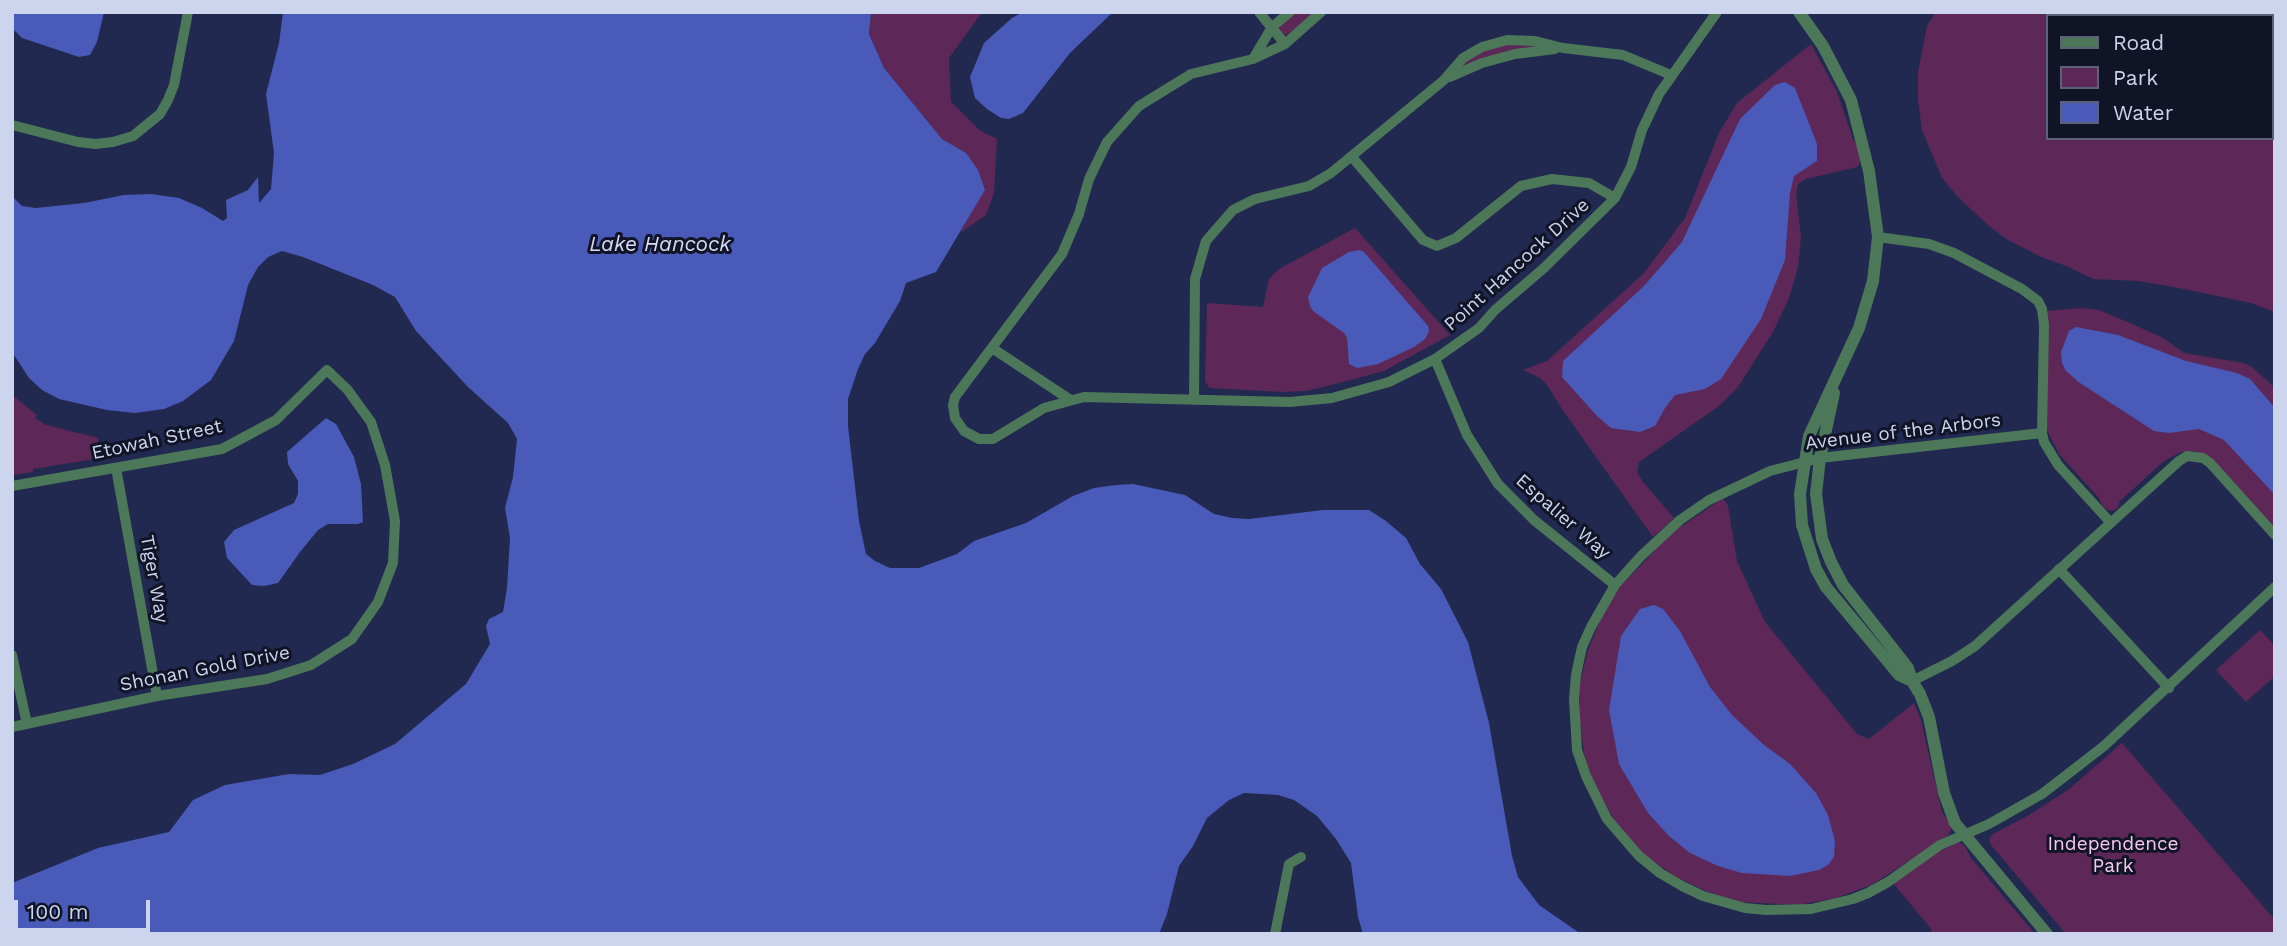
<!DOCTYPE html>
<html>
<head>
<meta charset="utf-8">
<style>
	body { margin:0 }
	#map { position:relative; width:2287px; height:946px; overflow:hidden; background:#212951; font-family:"Work Sans",sans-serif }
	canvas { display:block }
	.frame { position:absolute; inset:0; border:14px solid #ccd4ee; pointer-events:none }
	.legend { position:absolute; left:2046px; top:14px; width:228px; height:126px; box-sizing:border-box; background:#101426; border:2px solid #5b6176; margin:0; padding:9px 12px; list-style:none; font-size:21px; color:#ccd4ee }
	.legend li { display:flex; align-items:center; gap:14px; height:35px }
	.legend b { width:35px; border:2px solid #5b6176 }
	.scale { position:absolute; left:14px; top:900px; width:136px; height:32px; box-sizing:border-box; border:4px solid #ccd4ee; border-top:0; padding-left:9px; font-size:21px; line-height:24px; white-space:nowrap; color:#ccd4ee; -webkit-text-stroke:5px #101426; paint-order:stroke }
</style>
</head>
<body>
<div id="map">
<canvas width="2287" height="946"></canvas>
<div class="frame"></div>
<ul class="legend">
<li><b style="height:9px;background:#4c7758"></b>Road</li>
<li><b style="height:19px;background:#5d2857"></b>Park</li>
<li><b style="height:19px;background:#495ab9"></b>Water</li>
</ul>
<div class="scale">100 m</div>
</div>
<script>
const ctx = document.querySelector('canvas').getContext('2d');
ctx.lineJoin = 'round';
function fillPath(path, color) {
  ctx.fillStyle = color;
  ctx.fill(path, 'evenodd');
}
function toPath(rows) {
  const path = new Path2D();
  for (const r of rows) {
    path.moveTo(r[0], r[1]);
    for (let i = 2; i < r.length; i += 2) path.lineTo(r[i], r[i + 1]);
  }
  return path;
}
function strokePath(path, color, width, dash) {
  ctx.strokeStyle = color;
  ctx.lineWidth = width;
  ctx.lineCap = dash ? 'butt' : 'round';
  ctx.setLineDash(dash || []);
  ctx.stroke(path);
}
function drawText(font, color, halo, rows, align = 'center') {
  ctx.font = font + ' "Work Sans",sans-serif';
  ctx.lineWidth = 6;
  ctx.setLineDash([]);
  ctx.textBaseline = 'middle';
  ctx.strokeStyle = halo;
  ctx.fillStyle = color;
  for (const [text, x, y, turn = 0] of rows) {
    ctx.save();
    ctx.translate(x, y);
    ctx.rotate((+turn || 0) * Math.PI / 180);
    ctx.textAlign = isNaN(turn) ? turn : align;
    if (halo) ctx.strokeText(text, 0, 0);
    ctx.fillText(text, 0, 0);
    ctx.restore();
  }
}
fillPath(toPath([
	[871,12,989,12,980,15,949,58,951,102,979,130,997,139,994,193,986,215,960,233,984,190,966,153,942,139,884,68,869,34],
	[1295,12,1314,12,1291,32,1284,35,1279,31,1280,25],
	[1936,12,2275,12,2275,312,2251,303,2184,289,2139,281,2093,279,2069,267,2041,257,2008,240,1989,226,1958,197,1942,178,1922,130,1918,100,1918,72,1927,26],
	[2047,16,2271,16,2271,138,2047,138],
	[1504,44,1543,46,1455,73,1460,65,1480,52],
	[1811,44,1837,92,1853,139,1858,146,1861,159,1859,165,1857,167,1806,179,1798,184,1796,194,1801,237,1798,267,1789,298,1773,332,1738,387,1719,406,1639,462,1637,472,1643,482,1674,518,1653,537,1564,412,1547,385,1540,378,1523,370,1547,361,1644,273,1685,218,1719,133,1737,103],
	[1355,228,1450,335,1384,371,1335,384,1306,391,1282,392,1209,388,1205,381,1207,303,1263,307,1269,279,1279,269],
	[2081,308,2099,310,2130,323,2163,338,2184,353,2244,363,2252,367,2273,386,2275,388,2275,528,2208,456,2195,451,2181,452,2164,461,2120,501,2117,509,2111,511,2104,508,2098,497,2059,454,2047,430,2046,311],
	[12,395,37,415,35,418,46,425,98,438,101,458,33,469,33,472,12,475],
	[1723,498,1728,506,1737,561,1765,622,1857,734,1869,739,1914,703,1921,720,1942,812,1951,825,1951,830,1948,835,1898,868,1871,885,1836,898,1798,905,1739,902,1708,892,1676,877,1642,853,1616,823,1595,787,1585,759,1579,717,1580,683,1588,650,1605,609,1620,587,1657,548,1676,530],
	[2260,630,2275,646,2275,676,2246,702,2216,670],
	[2122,743,2275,920,2275,934,2066,934,1991,845,1989,839,1993,834,2029,815,2068,790],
	[1959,842,1965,846,1971,858,2035,934,1931,934,1932,930,1893,883,1937,852]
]), '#5d2857');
fillPath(toPath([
	[12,12,104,12,97,42,90,55,79,57,22,38,12,28],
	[283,12,871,12,869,34,884,68,942,139,966,153,978,170,985,190,936,272,906,283,900,301,875,343,865,354,858,369,848,399,848,426,859,521,866,554,875,561,890,568,919,568,957,554,974,541,1026,523,1073,496,1094,488,1116,485,1133,484,1185,495,1214,514,1232,518,1249,519,1323,510,1369,510,1386,521,1406,538,1420,564,1441,589,1468,642,1489,723,1512,856,1518,877,1539,905,1581,934,1363,934,1358,917,1351,863,1336,839,1317,816,1294,800,1278,795,1244,793,1229,800,1207,818,1193,846,1179,866,1167,914,1159,934,12,934,12,883,98,848,169,832,193,800,225,785,289,774,320,775,353,764,395,744,466,684,490,644,486,626,489,619,503,612,507,588,510,538,505,508,513,477,517,439,508,423,468,387,416,331,395,297,373,285,303,257,282,251,268,257,258,267,248,285,234,341,211,380,183,401,164,409,135,413,107,410,59,399,42,390,29,378,12,352,12,196,22,206,36,208,84,203,124,195,151,194,179,198,202,208,223,221,227,218,226,200,248,190,258,177,259,203,271,189,274,153,266,94,279,43],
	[1023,12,1113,12,1070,53,1023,113,1009,119,1001,118,987,109,975,98,970,77,984,43,1012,18],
	[1785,82,1795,88,1817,144,1817,161,1794,176,1790,193,1785,260,1761,319,1721,379,1705,389,1675,395,1665,408,1655,426,1640,432,1611,428,1597,416,1562,377,1563,361,1644,286,1682,242,1740,119,1775,85],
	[1360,250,1364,252,1428,326,1429,331,1425,339,1414,347,1378,364,1357,368,1349,364,1347,338,1344,333,1313,311,1310,306,1308,297,1322,268,1349,252],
	[2076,327,2118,335,2186,361,2237,373,2250,379,2275,408,2275,495,2224,440,2199,429,2169,433,2154,431,2080,383,2066,371,2062,363,2061,352,2069,331],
	[326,418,336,424,354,457,361,484,363,522,358,524,328,524,318,530,300,552,278,583,264,586,252,585,227,558,224,542,234,530,294,503,298,494,298,481,288,464,287,452],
	[1654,605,1663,609,1680,631,1710,687,1732,715,1764,745,1790,764,1816,793,1828,815,1835,841,1834,857,1828,865,1819,870,1790,876,1742,873,1718,866,1690,853,1669,836,1648,813,1619,764,1609,710,1621,636,1640,609]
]), '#495ab9');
strokePath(toPath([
	[1259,12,1285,44],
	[1321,12,1285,44,1253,59,1191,74,1139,106,1107,142,1089,179,1079,214,1062,254,955,397,953,405,955,418,964,431,979,439,993,439,1044,408,1084,397,1290,402,1332,398,1389,382,1435,359,1479,328,1495,310,1544,268,1615,198,1631,167,1642,130,1659,94,1717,12],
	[1253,59,1272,27,1290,12],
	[1450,77,1482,63,1515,54,1555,49],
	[12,125,78,142,95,144,113,142,133,136,160,114,168,100,174,85,188,12],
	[1352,157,1423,240,1437,246,1456,238,1521,186,1552,179,1589,183,1615,198],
	[1878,237,1929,244,1954,253,2022,289,2038,301,2042,309,2044,325,2042,433,2044,442,2058,465,2111,523],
	[992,348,1069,399],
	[1435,359,1467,435,1498,484,1534,520,1615,585],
	[1194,400,1195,279,1206,241,1233,210,1255,199,1309,186,1331,173,1444,80,1463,58,1482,47,1507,40,1535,41,1563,48,1623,55,1671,75],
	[2042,433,1820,458,1770,471,1709,500,1680,520,1641,556,1615,585,1591,627,1582,647,1576,675,1574,699,1577,750,1586,776,1607,819,1639,856,1660,873,1682,886,1703,896,1745,908,1766,910,1811,909,1853,899,1868,893,1888,882,1940,845,1989,824,2042,794,2104,746,2275,587],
	[116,468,157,696],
	[12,486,222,449,276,420,327,370,347,389,371,422,385,465,395,521,393,563,378,602,352,639,311,665,267,679,157,696,12,727],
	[2059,569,2169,688],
	[12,655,27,724],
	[1912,681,1952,661,1975,646,2179,461,2187,456,2203,458,2210,463,2275,535],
	[1275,934,1289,864,1301,857]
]), '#4c7758', 10);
strokePath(toPath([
	[1799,12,1823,46,1851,100,1869,171,1878,237,1873,281,1859,328,1809,436,1800,494,1802,525,1816,569,1826,587,1899,675,1912,681],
	[1834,393,1820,458,1816,494,1822,539,1831,562,1843,585,1908,668,1912,681,1920,694,1929,717,1944,793,1955,823,2047,934]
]), '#4c7758', 12);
drawText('19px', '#ccd4ee', '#101426', [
	["Point Hancock Drive",1517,265,-42],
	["Avenue of the Arbors",1903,432,-7],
	["Etowah Street",157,440,-12],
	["Espalier Way",1563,517,41],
	["Tiger Way",154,579,80],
	["Shonan Gold Drive",205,669,-11]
]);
drawText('19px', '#f6c8ee', '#101426', [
	["Independence",2113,844],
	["Park",2113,866]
]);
drawText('italic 21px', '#d5ddf6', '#101426', [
	["Lake Hancock",660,245]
]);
</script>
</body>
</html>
